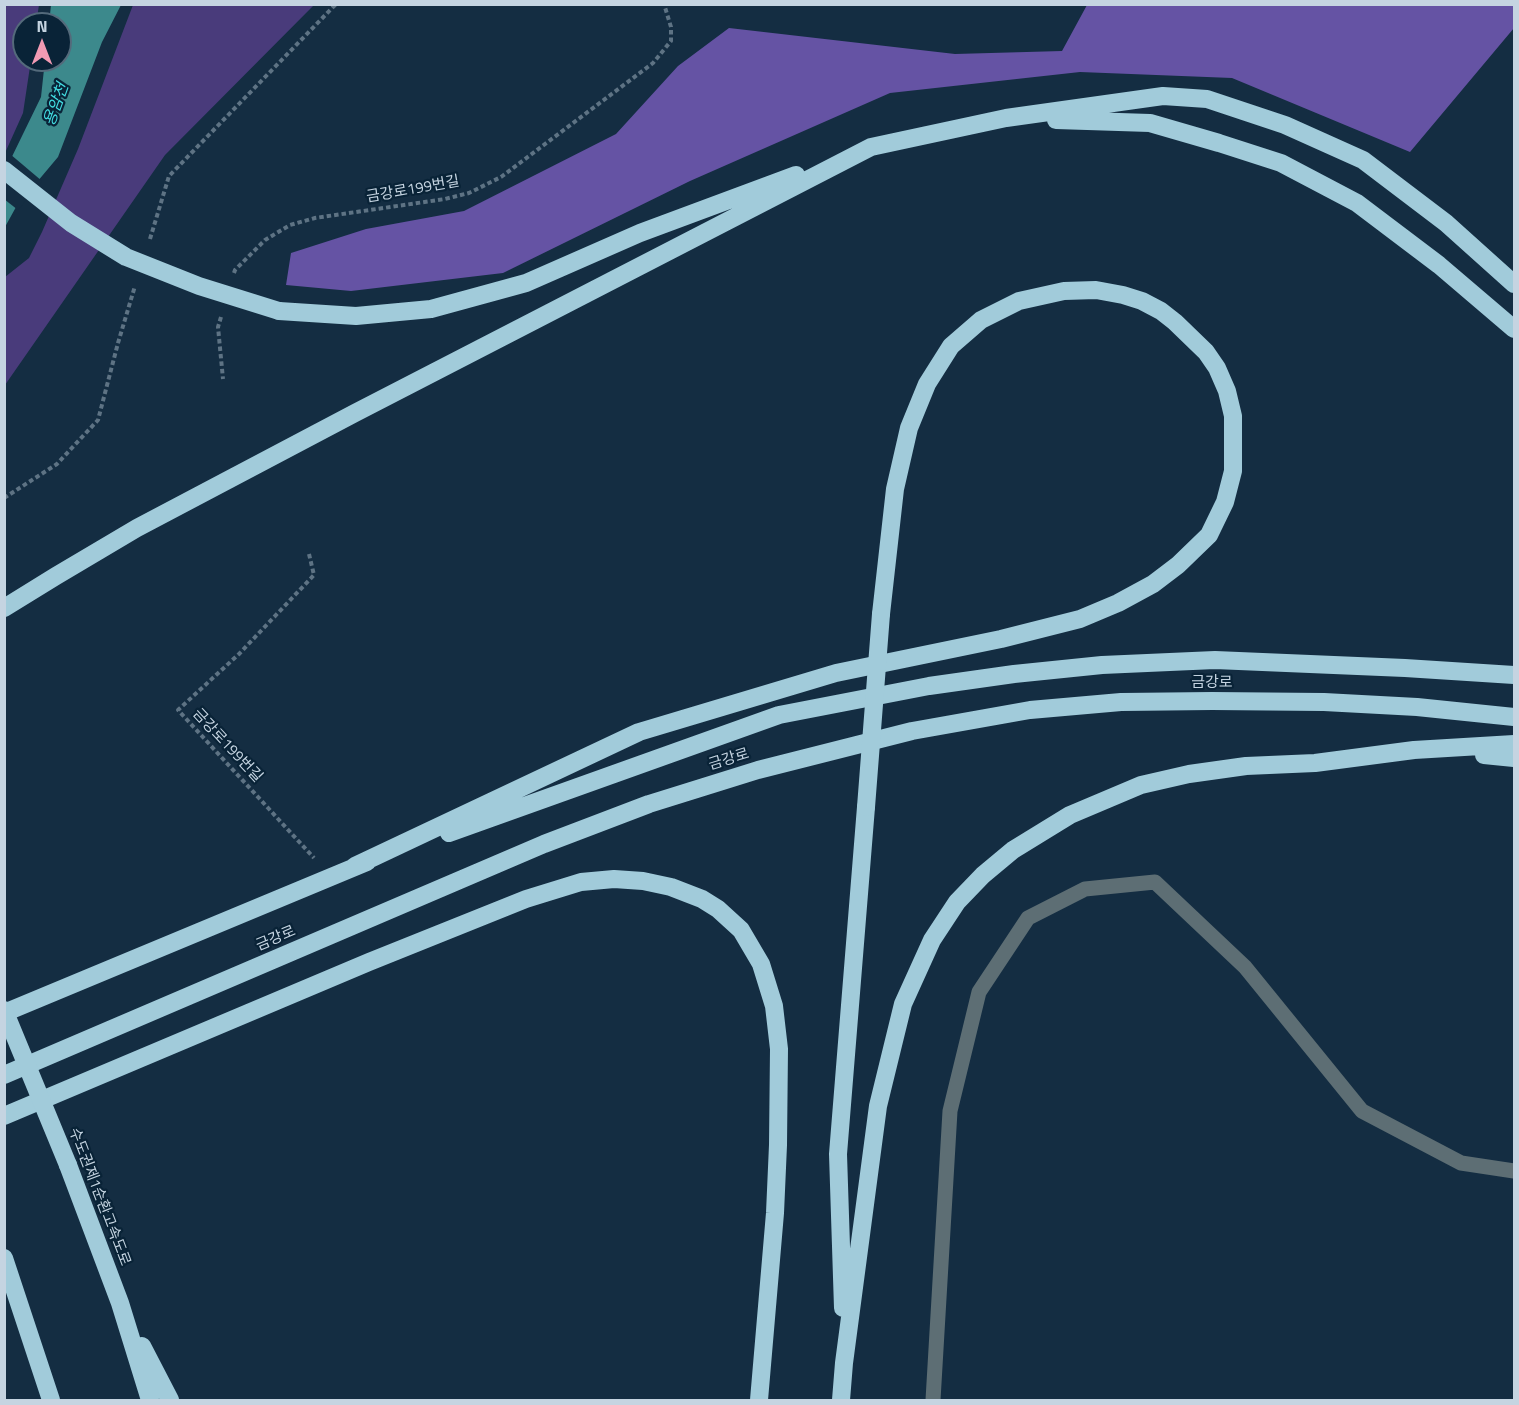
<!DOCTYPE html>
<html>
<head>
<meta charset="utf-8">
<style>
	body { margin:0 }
	#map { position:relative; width:1519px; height:1405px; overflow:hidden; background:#142d42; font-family:"Titillium Web",sans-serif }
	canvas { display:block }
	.frame { position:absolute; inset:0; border:6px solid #c5d4e1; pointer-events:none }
	.north { position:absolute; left:12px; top:12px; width:60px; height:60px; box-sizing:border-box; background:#092337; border:2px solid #546a7b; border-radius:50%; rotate:0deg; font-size:16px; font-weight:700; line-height:24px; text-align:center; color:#c5d4e1 }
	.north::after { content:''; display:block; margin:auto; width:21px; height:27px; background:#f19ab3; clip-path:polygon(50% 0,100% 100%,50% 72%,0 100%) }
</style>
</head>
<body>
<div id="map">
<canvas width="1519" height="1405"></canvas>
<div class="frame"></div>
<div class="north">N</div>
</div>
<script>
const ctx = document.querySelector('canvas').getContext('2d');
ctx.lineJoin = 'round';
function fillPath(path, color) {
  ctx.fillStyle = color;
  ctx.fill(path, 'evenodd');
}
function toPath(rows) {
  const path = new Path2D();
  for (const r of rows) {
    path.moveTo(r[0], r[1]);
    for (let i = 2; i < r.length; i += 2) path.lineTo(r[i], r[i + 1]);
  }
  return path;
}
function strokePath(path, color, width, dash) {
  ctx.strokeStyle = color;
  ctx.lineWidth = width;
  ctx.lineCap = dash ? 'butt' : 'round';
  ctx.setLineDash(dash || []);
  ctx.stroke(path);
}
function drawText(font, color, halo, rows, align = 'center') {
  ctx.font = font + ' "Titillium Web","Noto Sans KR",sans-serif';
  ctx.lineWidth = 4.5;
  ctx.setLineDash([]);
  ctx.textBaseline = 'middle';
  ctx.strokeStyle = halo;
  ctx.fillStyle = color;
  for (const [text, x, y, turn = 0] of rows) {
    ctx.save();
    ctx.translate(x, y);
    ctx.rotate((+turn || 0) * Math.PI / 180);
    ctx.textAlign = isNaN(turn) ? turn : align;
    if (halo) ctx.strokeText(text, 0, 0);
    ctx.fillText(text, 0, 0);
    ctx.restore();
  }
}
fillPath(toPath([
	[5,4,39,5,36,24,24,24,24,60,31,60,23,113,5,153],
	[133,5,314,5,165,155,5,385,5,277,29,258,42,232,78,149]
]), '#493b7b');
fillPath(toPath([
	[1087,5,1514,5,1514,28,1410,152,1232,78,1080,72,890,93,690,181,503,273,351,291,286,285,291,253,366,229,464,211,616,134,678,66,729,28,955,54,1062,51]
]), '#6553a4');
fillPath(toPath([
	[51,5,121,5,102,42,58,157,16,207,5,227,4,173,41,97,45,60,60,60,60,24,49,24]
]), '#3c898c');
fillPath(toPath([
	[10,154,42,181,18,210,4,199,4,166]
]), '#142d42');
strokePath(toPath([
	[150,239,169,176,336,4],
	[234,273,235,270,265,240,290,225,315,218,445,199,469,193,501,177,653,63,671,41,671,27,664,4],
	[221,317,218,327,223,379],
	[4,498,57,464,98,420,118,343,135,286],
	[309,554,314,575,239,654,178,710,314,858]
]), '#5e7384', 4, [4.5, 3]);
strokePath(toPath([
	[933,1400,950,1111,979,992,1028,918,1085,889,1155,882,1245,967,1362,1111,1461,1163,1514,1171]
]), '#5d6e74', 15);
strokePath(toPath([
	[1056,120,1150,123,1219,143,1281,163,1357,203,1439,265,1514,329],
	[279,311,356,316,431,309,526,283,640,233,796,175],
	[4,608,56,576,137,528,355,413,871,147,1006,118,1163,96,1207,99,1285,125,1363,160,1446,223,1514,284],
	[1484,755,1514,758],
	[449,833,779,715,929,686,1014,674,1102,665,1215,660,1405,668,1514,675],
	[355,866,639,732,836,673,1001,639,1080,619,1118,603,1153,584,1178,565,1209,535,1225,502,1233,471,1233,416,1227,391,1217,368,1206,352,1175,322,1161,311,1142,301,1123,295,1096,290,1064,291,1019,301,981,320,951,346,927,384,909,428,895,489,881,614],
	[4,1013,367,862],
	[4,1075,544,844,649,804,758,770,912,731,1030,710,1121,702,1212,701,1324,702,1417,707,1514,717],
	[4,1116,369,962,526,899,581,882,614,879,643,881,671,887,702,899,718,909,741,930,761,964,774,1006,779,1049,778,1145,775,1213,759,1400],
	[68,1165,120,1303,150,1400],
	[4,1258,51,1400],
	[843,1308,838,1154,866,807],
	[142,1346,170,1400],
	[841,1400,844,1363,878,1106,903,1004,932,940,957,902,983,875,1013,850,1070,815,1141,785,1189,774,1246,766,1315,763,1414,750,1514,744]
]), '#a1cbda', 18);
strokePath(toPath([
	[4,170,71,223,126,257,199,286,279,311],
	[866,807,881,614],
	[4,1010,68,1165]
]), '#a1cbda', 18);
drawText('15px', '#c5d4e1', '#092337', [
	["금강로199번길",413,190,-10],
	["금강로",1212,683],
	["금강로199번길",227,746,47],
	["금강로",729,760,-17],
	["금강로",276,939,-23],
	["수도권제1순환고속도로",99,1197,69]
]);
drawText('italic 16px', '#42dce1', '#092337', [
	["용암천",57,105,-70]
]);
</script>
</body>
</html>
